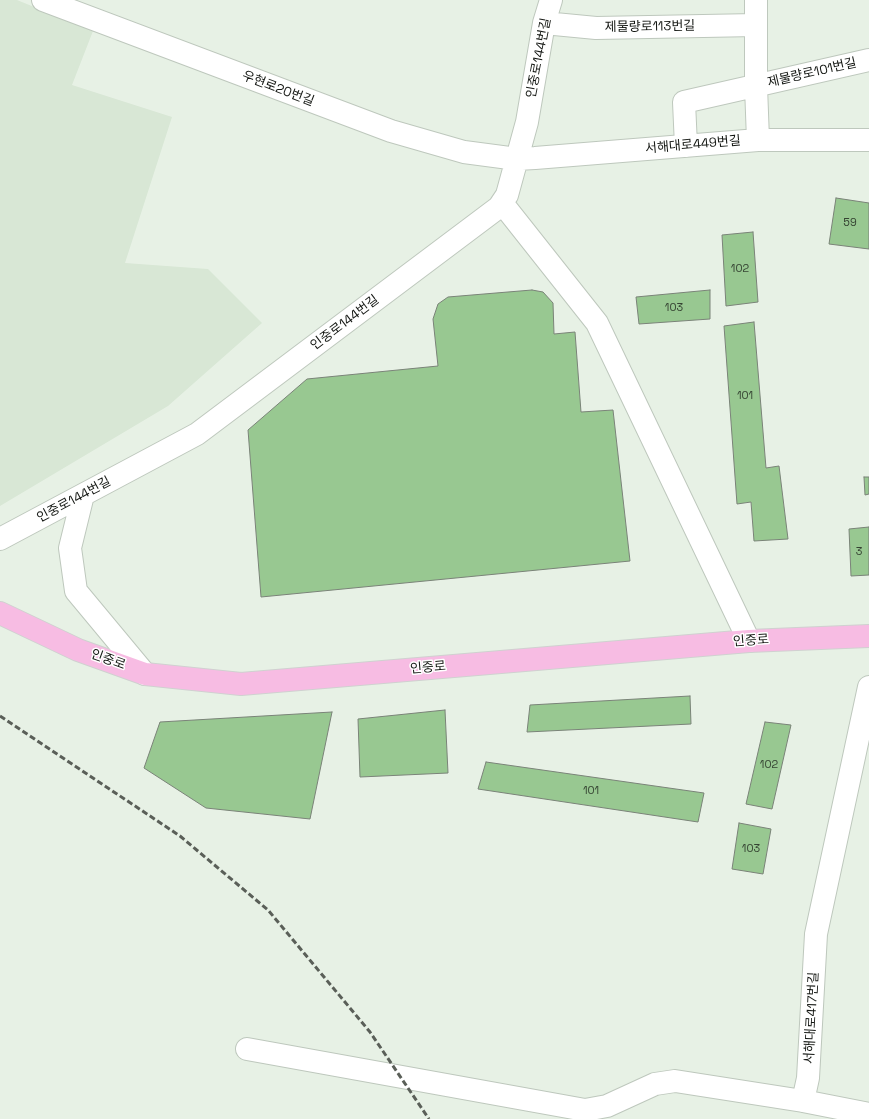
<!DOCTYPE html>
<html>
<head>
<meta charset="utf-8">
<style>
	body { margin:0 }
	canvas { display:block; background:#e7f1e5 }
</style>
</head>
<body>
<canvas width="869" height="1119"></canvas>
<script>
const ctx = document.querySelector('canvas').getContext('2d');
ctx.lineJoin = 'round';
function fillPath(path, color) {
  ctx.fillStyle = color;
  ctx.fill(path, 'evenodd');
}
function toPath(rows) {
  const path = new Path2D();
  for (const r of rows) {
    path.moveTo(r[0], r[1]);
    for (let i = 2; i < r.length; i += 2) path.lineTo(r[i], r[i + 1]);
  }
  return path;
}
function strokePath(path, color, width, dash) {
  ctx.strokeStyle = color;
  ctx.lineWidth = width;
  ctx.lineCap = dash ? 'butt' : 'round';
  ctx.setLineDash(dash || []);
  ctx.stroke(path);
}
function drawText(font, color, halo, rows, align = 'center') {
  ctx.font = font + ' "Space Grotesk","Noto Sans KR",sans-serif';
  ctx.lineWidth = 3;
  ctx.setLineDash([]);
  ctx.textBaseline = 'middle';
  ctx.strokeStyle = halo;
  ctx.fillStyle = color;
  for (const [text, x, y, turn = 0] of rows) {
    ctx.save();
    ctx.translate(x, y);
    ctx.rotate((+turn || 0) * Math.PI / 180);
    ctx.textAlign = isNaN(turn) ? turn : align;
    if (halo) ctx.strokeText(text, 0, 0);
    ctx.fillText(text, 0, 0);
    ctx.restore();
  }
}
fillPath(toPath([
	[0,0,17,0,93,31,72,85,172,117,125,263,208,269,262,323,168,406,0,506]
]), '#d8e7d5');
const building = toPath([
	[836,198,869,203,869,249,829,244,836,198],
	[753,232,758,302,726,306,722,235,753,232],
	[532,290,543,292,553,303,554,334,575,332,581,412,613,410,630,561,261,597,248,430,307,379,438,366,433,319,438,304,448,297,532,290],
	[710,290,710,319,639,324,636,297,710,290],
	[754,322,766,468,779,466,788,539,754,541,751,502,737,504,724,326,754,322],
	[864,477,869,477,869,494,865,495,864,477],
	[869,527,869,575,851,576,849,529,869,527],
	[690,696,691,724,527,732,530,705,690,696],
	[445,710,448,773,360,777,358,719,445,710],
	[332,712,310,819,206,808,144,768,160,722,332,712],
	[765,722,791,725,772,809,746,804,765,722],
	[486,762,704,793,698,822,478,789,486,762],
	[739,823,771,829,763,874,732,869,739,823]
]);
fillPath(building, '#98c891');
strokePath(building, '#7a8378', 1);
const minor = toPath([
	[43,0,391,131,464,152,517,159,535,158,758,140,869,140],
	[756,0,756,86,758,140],
	[544,23,596,28,756,25],
	[686,146,684,102,869,60],
	[502,203,597,323,749,641],
	[83,495,70,548,76,591,145,674],
	[0,539,197,434,499,207,507,195,527,122,544,23,551,0],
	[247,1049,585,1110,607,1106,655,1084,675,1081,803,1101,869,1114],
	[803,1101,808,1078,816,934,869,687]
]);
const major = toPath([
	[0,613,78,650,145,674,241,684,749,641,869,636]
]);
strokePath(minor, '#bec8bd', 24);
strokePath(major, '#d0d1d0', 24);
strokePath(minor, '#fff', 22);
strokePath(major, '#f7bce3', 22);
strokePath(toPath([
	[0,716,180,836,268,910,370,1032,429,1119]
]), '#5a5f58', 3, [6, 3]);
drawText('11px', '#354332', null, [
	["59",850,223],
	["102",740,269],
	["103",674,308],
	["101",745,396],
	["3",859,552],
	["102",769,765],
	["101",591,791],
	["103",751,849]
]);
drawText('13px', '#141713', '#fff', [
	["제물량로113번길",650,27,-1],
	["인중로144번길",539,58,-79],
	["제물량로101번길",812,73,-13],
	["우현로20번길",278,89,21],
	["서해대로449번길",693,145,-5],
	["인중로144번길",345,323,-37],
	["인중로144번길",74,500,-28],
	["인중로",751,641,-4],
	["인중로",108,660,20],
	["인중로",428,668,-5],
	["서해대로417번길",812,1018,-87]
]);
</script>
</body>
</html>
